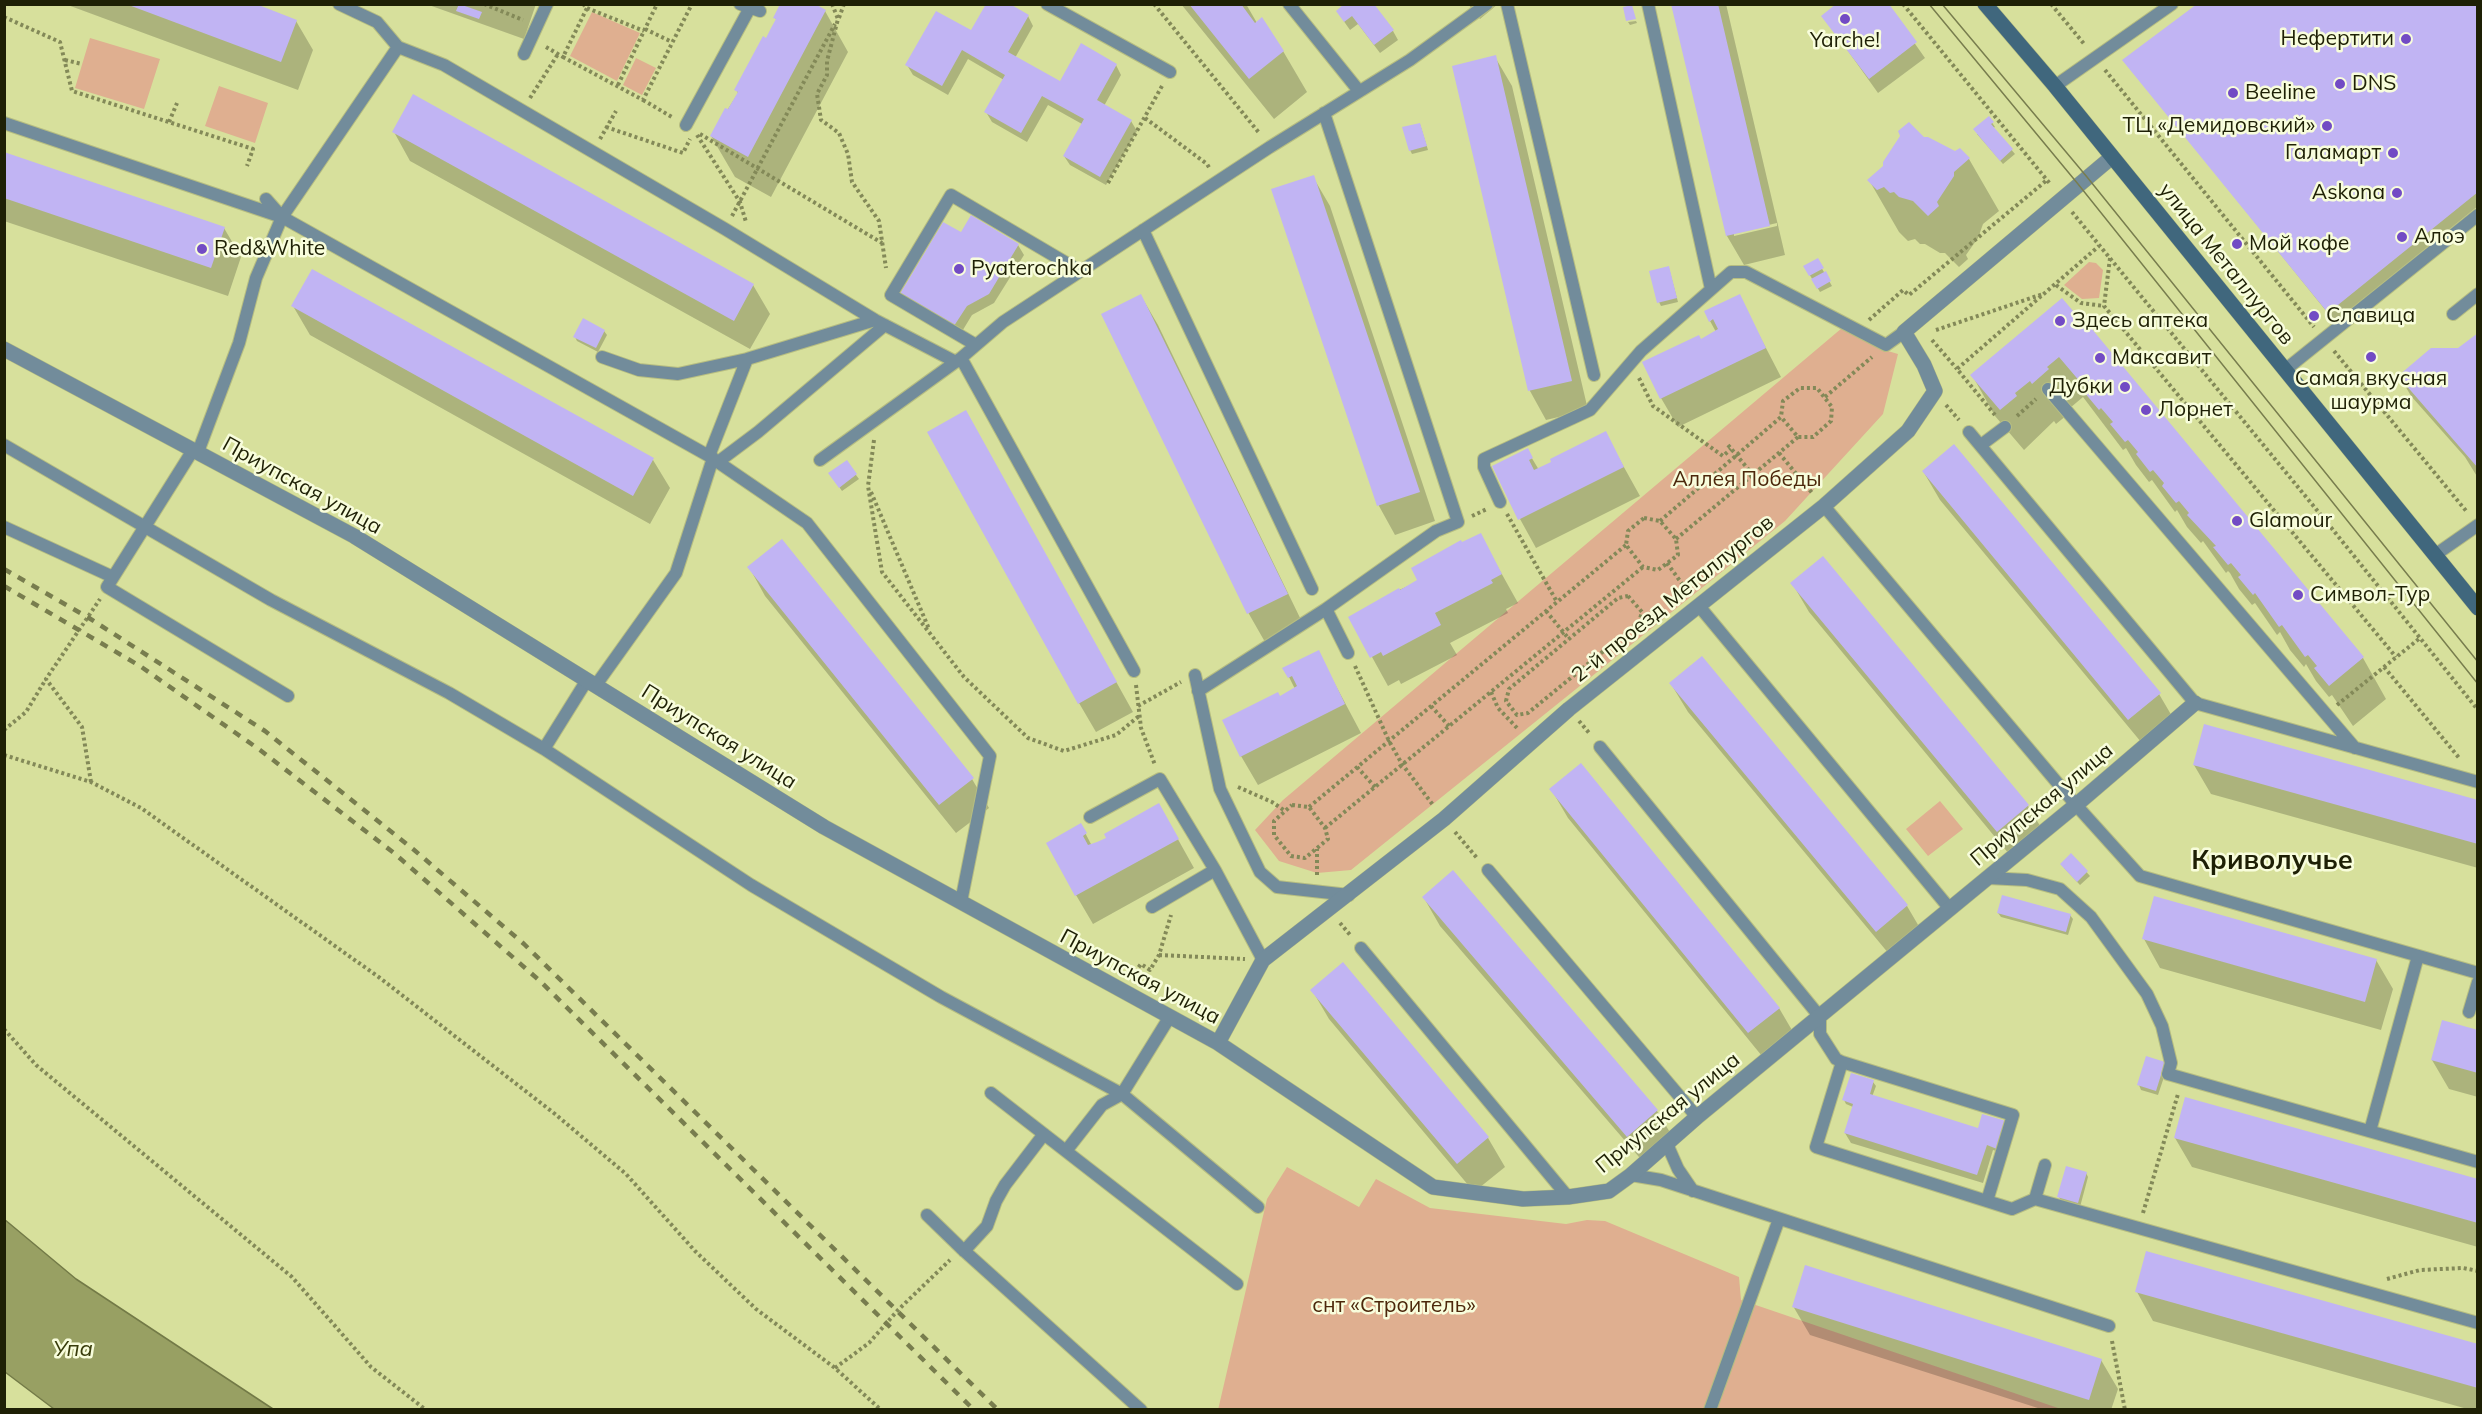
<!DOCTYPE html>
<html>
<head>
<meta charset="utf-8">
<style>
	body { margin:0 }
	#map { position:relative; width:2482px; height:1414px; overflow:hidden; background:#d7e09c; font-family:Mulish,sans-serif }
	canvas { display:block }
	.frame { position:absolute; inset:0; border:6px solid #1e2005; pointer-events:none }
</style>
</head>
<body>
<div id="map">
<canvas width="2482" height="1414"></canvas>
<div class="frame"></div>
</div>
<script>
const ctx = document.querySelector('canvas').getContext('2d');
ctx.lineJoin = 'round';
function fillPath(path, color) {
  ctx.fillStyle = color;
  ctx.fill(path, 'evenodd');
}
function toPath(rows) {
  const path = new Path2D();
  for (const r of rows) {
    path.moveTo(r[0], r[1]);
    for (let i = 2; i < r.length; i += 2) path.lineTo(r[i], r[i + 1]);
  }
  return path;
}
function strokePath(path, color, width, dash) {
  ctx.strokeStyle = color;
  ctx.lineWidth = width;
  ctx.lineCap = dash ? 'butt' : 'round';
  ctx.setLineDash(dash || []);
  ctx.stroke(path);
}
function drawText(font, color, halo, rows, align = 'center') {
  ctx.font = font + ' Mulish,sans-serif';
  ctx.lineWidth = 5;
  ctx.setLineDash([]);
  ctx.textBaseline = 'middle';
  ctx.strokeStyle = halo;
  ctx.fillStyle = color;
  for (const [text, x, y, turn = 0] of rows) {
    ctx.save();
    ctx.translate(x, y);
    ctx.rotate((+turn || 0) * Math.PI / 180);
    ctx.textAlign = isNaN(turn) ? turn : align;
    if (halo) ctx.strokeText(text, 0, 0);
    ctx.fillText(text, 0, 0);
    ctx.restore();
  }
}
fillPath(toPath([
	[592,12,640,33,617,81,570,56],
	[90,38,160,59,144,109,75,88],
	[636,58,656,68,642,95,623,85],
	[219,86,268,103,255,143,205,126],
	[2089,262,2096,263,2103,270,2099,298,2082,299,2064,285],
	[1842,328,1881,349,1898,354,1883,414,1785,521,1351,870,1317,873,1279,861,1255,830,1283,800],
	[1940,801,1963,829,1928,856,1906,829],
	[1287,1167,1359,1207,1376,1179,1430,1208,1566,1224,1587,1220,1605,1221,1739,1277,1741,1300,2061,1409,1218,1410,1267,1199]
]), '#dfaf90');
const water = toPath([
	[4,1219,76,1279,273,1409,54,1409,5,1372,4,1219]
]);
fillPath(water, '#98a063');
strokePath(water, '#737a47', 1.5);
fillPath(toPath([
	[65,4,252,4,296,21,313,50,298,90],
	[426,4,536,4,524,39],
	[1181,4,1246,4,1257,23,1283,51,1307,92,1274,119],
	[1346,4,1393,31,1398,40,1380,53,1358,24,1350,30,1343,20],
	[1468,4,1498,4,1480,19],
	[1673,4,1726,4,1785,255,1744,265,1727,236],
	[1777,223,1777,226,1734,236,1734,233],
	[1887,4,1925,58,1878,93,1823,16],
	[2478,4,2478,206,2335,322,2124,60],
	[825,11,848,52,771,197,735,177,711,136,738,93,736,90,767,40,777,21,775,18],
	[1028,16,1033,26,1015,58,1060,83,1116,65,1121,75,1104,106,1131,121,1137,131,1106,185,1070,165,1064,156,1082,124,1048,105,1027,142,992,122,986,112,1004,80,968,59,948,95,913,75,907,65,972,32],
	[1636,21,1637,23,1630,25,1628,22],
	[1495,57,1512,86,1588,410,1546,420,1530,391,1454,67],
	[1989,118,1995,127,1993,128,2015,154,2003,164,1977,134],
	[1420,124,1428,150,1412,154,1410,150],
	[394,132,753,285,770,314,750,349,410,161],
	[1923,138,1955,153,1960,150,1969,159,1999,211,1983,224,1978,238,1966,255,1968,259,1959,267,1945,253,1940,253,1925,244,1920,244,1915,239,1908,241,1899,232,1869,180],
	[4,154,224,228,241,257,228,296,4,221],
	[1313,177,1330,206,1435,521,1395,535,1379,506,1273,190],
	[961,235,1018,245,1024,255,994,303,972,315,958,338,905,306],
	[1817,260,1832,286,1820,292,1805,267],
	[1670,272,1678,302,1661,306,1659,302],
	[1141,296,1158,325,1303,624,1265,642,1249,614,1103,314],
	[1739,296,1781,377,1678,427,1661,398,1700,341,1716,332,1710,321],
	[2062,301,2363,658,2386,699,2353,726,2332,695,2329,697,2316,681,2306,664,2304,667,2290,650,2280,632,2277,635,2255,603,2252,605,2239,589,2230,573,2228,571,2226,573,2203,541,2201,543,2187,527,2177,510,2175,512,2152,480,2149,482,2136,465,2126,448,2123,450,2083,397,2070,408,2072,411,2056,424,2054,421,2024,450,1995,416,1972,375],
	[293,306,653,460,670,488,650,524,310,335],
	[604,331,607,335,598,352,577,341,575,337],
	[2478,335,2478,478,2465,457,2411,396,2400,377,2459,350],
	[1605,433,1640,496,1536,548,1520,519,1527,450,1539,470],
	[982,441,1133,712,1096,732,1079,703],
	[846,462,859,479,842,491,833,478],
	[1923,471,2159,694,2176,723,2146,748,1940,500],
	[1480,535,1518,603,1506,609,1508,613,1450,643,1457,655,1401,684,1399,680,1388,686,1350,617,1388,595,1419,581,1462,544],
	[749,567,972,779,989,808,956,833,765,596],
	[1792,583,2028,806,2045,834,2014,860,1809,612],
	[1318,652,1361,733,1258,785,1241,756,1280,698,1295,689,1285,669],
	[1702,658,1907,906,1924,935,1894,960,1688,712,1671,684],
	[2194,765,2478,802,2478,868,2211,794],
	[1551,789,1779,1008,1796,1037,1766,1061,1568,818],
	[1081,825,1092,846,1175,834,1194,868,1093,924,1076,895],
	[2071,855,2090,876,2080,885,2064,868],
	[1424,898,1657,1111,1674,1139,1645,1164,1440,926],
	[1998,913,2070,915,2073,919,2068,935,2001,917],
	[2144,939,2376,960,2393,989,2381,1030,2160,968],
	[1343,965,1488,1138,1505,1167,1474,1192,1329,1019,1312,990],
	[2478,1031,2478,1097,2449,1089,2432,1060],
	[2164,1064,2167,1068,2158,1095,2141,1090,2139,1085],
	[1873,1082,1876,1086,1872,1097,1979,1130,1983,1116,1999,1152,1993,1150,1983,1183,1851,1143,1845,1133,1853,1107,1846,1104,1844,1100],
	[2175,1138,2478,1180,2478,1247,2192,1167],
	[2086,1173,2088,1177,2080,1207,2061,1201,2059,1197],
	[2137,1292,2478,1345,2478,1410,2471,1410,2153,1321],
	[1793,1306,2101,1360,2118,1389,2111,1410,2044,1410,1810,1335]
]), '#0003');
fillPath(toPath([
	[126,4,256,4,297,20,281,62],
	[459,4,482,12,479,19,456,11],
	[780,4,815,4,826,10,748,157,710,136,725,108,728,109,738,92,734,90,763,36,766,38,771,28,776,19,773,18],
	[986,4,1010,4,1029,15,1008,52,1060,81,1081,43,1117,64,1097,100,1132,120,1100,177,1063,156,1084,119,1042,96,1021,133,984,112,1005,75,962,50,942,86,905,65,936,11,971,30],
	[1189,4,1241,4,1255,23,1262,17,1284,51,1249,79],
	[1344,4,1374,4,1394,30,1374,45,1352,16,1344,22,1336,11],
	[1671,4,1718,4,1770,226,1726,236],
	[1836,4,1889,4,1917,42,1869,79,1821,16],
	[2197,4,2478,4,2478,192,2328,313,2122,60],
	[1632,5,1636,19,1626,21,1623,7],
	[1496,55,1572,381,1528,391,1452,66],
	[413,94,754,284,734,321,392,132],
	[1989,116,1994,122,1991,124,2013,149,2000,161,1973,129],
	[1909,122,1924,137,1928,137,1955,151,1960,148,1970,158,1954,172,1954,176,1937,202,1939,206,1928,216,1913,201,1899,197,1894,192,1890,193,1884,187,1877,190,1867,180,1883,166,1883,162,1900,136,1898,131],
	[1420,123,1427,146,1409,151,1402,127],
	[4,152,225,227,211,268,4,198],
	[1314,175,1420,492,1377,506,1271,189],
	[971,215,1019,244,989,294,967,306,952,329,898,297,943,222,961,232],
	[1818,258,1824,268,1809,276,1803,266],
	[1669,266,1677,298,1657,303,1649,271],
	[312,269,654,458,633,496,291,306],
	[1826,271,1831,281,1817,289,1811,279],
	[1141,294,1288,594,1247,614,1101,314],
	[1740,294,1766,348,1660,399,1642,362,1699,335,1701,339,1718,329,1713,319,1709,322,1704,311],
	[2062,298,2080,319,2082,317,2364,657,2329,686,2314,668,2317,666,2308,655,2305,657,2282,625,2279,627,2255,593,2253,595,2238,577,2241,575,2231,563,2228,565,2213,547,2216,546,2187,515,2189,513,2179,501,2176,503,2162,486,2164,483,2153,470,2150,472,2136,454,2138,452,2128,440,2125,442,2110,424,2113,422,2101,408,2099,410,2084,392,2087,390,2059,357,2047,367,2049,369,2032,384,2030,381,2015,393,2017,396,2000,410,1970,375],
	[583,318,605,330,596,348,573,337],
	[2478,333,2478,468,2398,376,2431,348,2458,348],
	[966,410,1117,682,1078,704,927,432],
	[1606,431,1624,467,1518,520,1492,466,1528,448,1533,458,1529,460,1534,470,1551,462,1550,459],
	[1954,444,2161,693,2128,720,1922,471],
	[847,460,857,474,839,488,828,473],
	[1481,533,1502,574,1491,580,1493,583,1435,613,1441,625,1383,656,1381,652,1370,658,1348,617,1399,588,1400,590,1417,580,1411,568,1461,540,1462,542],
	[782,539,974,778,939,805,747,567],
	[1823,556,2029,805,1997,832,1790,583],
	[1319,650,1345,704,1240,757,1222,720,1278,692,1280,696,1297,686,1292,676,1288,678,1282,668],
	[1702,656,1908,905,1876,932,1669,683],
	[2204,724,2478,800,2478,844,2193,765],
	[1581,763,1780,1008,1748,1033,1549,789],
	[1159,803,1179,839,1075,896,1046,843,1081,823,1087,833,1083,836,1088,845,1097,842,1106,838,1104,834],
	[2071,853,2088,871,2077,882,2060,864],
	[1453,870,1658,1110,1627,1137,1422,897],
	[2002,895,2071,914,2066,932,1997,913],
	[2154,896,2377,959,2365,1002,2142,939],
	[1343,962,1489,1137,1457,1164,1310,990],
	[2442,1020,2478,1030,2478,1073,2431,1060],
	[2146,1056,2165,1062,2156,1091,2137,1085],
	[1851,1073,1874,1080,1870,1094,1978,1128,1982,1114,2006,1121,1997,1149,1987,1145,1977,1175,1844,1133,1853,1104,1842,1100],
	[2185,1097,2478,1179,2478,1223,2174,1138],
	[2066,1166,2087,1172,2078,1203,2057,1197],
	[2146,1251,2478,1344,2478,1388,2135,1292],
	[1805,1265,2102,1359,2089,1400,1792,1307]
]), '#c1b4f3');
const lane = toPath([
	[339,4,377,22,398,47],
	[740,4,760,11],
	[1047,4,1170,72],
	[1289,4,1359,91],
	[1507,4,1594,375],
	[1648,4,1711,289],
	[524,54,547,4],
	[2055,86,2172,4],
	[4,123,282,217,709,456,807,523,990,756,961,902],
	[686,125,752,4],
	[266,199,281,216],
	[1143,230,1312,589],
	[2453,314,2478,294],
	[976,345,891,295,951,195,1080,271],
	[602,357,639,370,678,374,747,359,875,320],
	[961,358,1134,671],
	[2285,370,2478,215],
	[2048,389,2355,748],
	[1969,432,2195,703,2478,782],
	[4,445,271,600,449,693,544,749,751,885,941,997,1122,1094,1258,1207],
	[1981,445,2005,427],
	[193,450,107,587,288,696],
	[198,452,239,343,256,278,282,217,398,47,444,65,725,229,875,320,956,362],
	[709,456,747,359],
	[820,460,961,358,1003,322,1270,147,1410,60,1487,4],
	[718,462,758,432,885,325],
	[1500,502,1484,467,1484,459,1590,410,1641,351,1731,272,1746,272,1886,345,1904,332],
	[1824,506,2076,805,2140,876,2478,973],
	[4,527,113,577],
	[2435,555,2478,525],
	[1699,606,1950,909],
	[1326,609,1348,653],
	[1195,675,1220,789,1260,872,1277,887,1349,895],
	[596,685,676,573,713,458],
	[1198,691,1326,609,1436,531,1458,522,1324,113],
	[1600,747,1820,1017,1820,1034,1836,1059,1842,1062,1816,1147,2012,1209,2035,1199,2045,1165],
	[544,749,587,680],
	[1090,817,1160,779,1215,870,1263,960],
	[1488,870,1697,1117],
	[1988,878,2027,880,2060,889,2091,917,2147,994,2162,1026,2171,1063,2168,1074,2478,1162],
	[1152,907,1215,870],
	[1361,948,1568,1197],
	[2469,1012,2478,982],
	[1842,1062,2013,1115,1987,1201],
	[991,1093,1237,1284],
	[2370,1131,2418,956],
	[1667,1144,1678,1169,1693,1191],
	[1066,1151,1102,1105,1122,1094,1169,1018],
	[1631,1175,1661,1180,2109,1326],
	[2035,1199,2478,1323],
	[927,1215,961,1248,1141,1410],
	[964,1251,987,1226,996,1201,1005,1185,1044,1134],
	[1710,1410,1779,1219]
]);
const street = toPath([
	[4,349,354,536,824,827,1218,1043,1433,1187,1523,1199,1568,1197,1609,1191,1631,1175,1697,1117,2076,805,2195,703],
	[1218,1043,1263,960,1444,819,1569,709,1824,506,1908,431,1935,391,1924,365,1904,332,2112,157]
]);
const secondary = toPath([
	[1985,4,2055,86,2478,608]
]);
strokePath(lane, '#b6bd81', 14);
strokePath(street, '#b6bd81', 16);
strokePath(secondary, '#b6bd81', 16);
strokePath(toPath([
	[484,4,523,20],
	[583,4,587,8,563,57,643,100,692,4],
	[832,4,838,19,827,61,827,75,817,94,821,120,839,133,848,154,852,182,879,221,886,268],
	[1154,4,1260,134],
	[1903,4,2051,185],
	[2051,4,2085,45],
	[587,8,644,31],
	[4,17,60,42,72,91,253,149,247,166],
	[839,18,844,4],
	[645,29,672,42],
	[546,47,563,57],
	[65,60,82,64],
	[2105,70,2314,327],
	[618,85,657,4],
	[530,98,558,54],
	[643,100,672,117],
	[1145,118,1207,164,1210,169],
	[169,122,177,103],
	[606,127,683,153,690,139],
	[700,134,882,243],
	[697,135,740,202,746,222],
	[600,139,616,111],
	[1108,183,1162,86],
	[2072,212,2325,520,2478,710],
	[732,216,835,24],
	[2110,258,2104,306,2396,657],
	[2056,285,2081,303,2104,306],
	[1869,320,1903,290,1909,295,2047,180],
	[1936,330,2043,294],
	[1932,340,1957,369],
	[2334,351,2467,512],
	[1639,378,1653,406,1723,456,1731,449],
	[1825,397,1872,357],
	[1946,405,1959,420],
	[1995,415,1957,369,2099,246],
	[2017,416,2036,399],
	[874,440,868,486,882,572,964,677,1028,738,1064,751,1116,735,1139,716],
	[1728,445,1759,482],
	[1779,453,1813,494],
	[871,492,929,629],
	[1507,514,1557,602],
	[1472,516,1487,509],
	[1644,518,1660,521,1676,539,1678,555,1658,570,1643,567,1626,545,1628,531,1644,518],
	[1660,521,1781,417,1783,401,1800,388,1817,388,1832,407,1831,421,1813,437,1798,437,1781,417],
	[1676,539,1798,437],
	[1667,563,1688,592],
	[1628,596,1642,612,1639,622,1528,713,1517,715,1506,701,1509,689,1618,598,1628,596],
	[1546,611,1569,639],
	[1355,666,1389,741,1402,764,1433,805],
	[2384,667,2460,759],
	[1136,685,1141,728,1155,765],
	[1491,692,1498,708,1518,729],
	[2337,705,2420,638],
	[1138,706,1181,682],
	[1431,706,1449,726],
	[1579,721,1590,734],
	[4,730,26,712,46,679],
	[4,755,91,782,141,808,380,978,555,1114,626,1174,695,1251,756,1309,835,1368,881,1410],
	[1357,767,1375,787],
	[91,782,82,727,46,679,100,599],
	[1238,787,1272,802,1285,811],
	[1292,805,1309,807,1325,828,1328,839,1305,858,1291,856,1274,835,1274,821,1292,805],
	[1309,807,1626,545],
	[1325,828,1643,567],
	[1455,832,1477,858],
	[1317,875,1317,849],
	[1340,923,1351,936],
	[1159,955,1245,959],
	[1135,972,1141,964,1150,970,1159,955,1171,915],
	[4,1029,36,1065,292,1277,371,1367,426,1410],
	[2143,1213,2178,1094],
	[2387,1279,2420,1270,2463,1268,2478,1271],
	[2112,1341,2125,1410],
	[835,1368,869,1343,898,1310,950,1260]
]), '#838958', 4, [3, 3]);
strokePath(lane, '#728c9b', 12);
strokePath(street, '#728c9b', 15);
strokePath(secondary, '#40677d', 15);
strokePath(toPath([
	[1929,4,2078,184,2478,684],
	[1942,4,2087,177,2478,662]
]), '#787d4e', 1.5);
strokePath(toPath([
	[4,569,89,618,265,731,413,849,524,944,998,1410],
	[4,586,140,666,260,750,394,853,540,981,974,1410]
]), '#787d4e', 4.5, [8, 8]);
for (const [x, y, r, color] of [
	[1845,19,6,"#724bc4"],
	[2406,39,6,"#724bc4"],
	[2340,84,6,"#724bc4"],
	[2233,93,6,"#724bc4"],
	[2327,126,6,"#724bc4"],
	[2393,153,6,"#724bc4"],
	[2397,193,6,"#724bc4"],
	[2402,237,6,"#724bc4"],
	[2237,244,6,"#724bc4"],
	[202,249,6,"#724bc4"],
	[959,269,6,"#724bc4"],
	[2314,316,6,"#724bc4"],
	[2060,321,6,"#724bc4"],
	[2371,357,6,"#724bc4"],
	[2100,358,6,"#724bc4"],
	[2125,387,6,"#724bc4"],
	[2146,410,6,"#724bc4"],
	[2237,521,6,"#724bc4"],
	[2298,595,6,"#724bc4"]
]) {
  const dot = new Path2D();
  dot.arc(x, y, r, 0, 2 * Math.PI);
  ctx.fillStyle = color;
  ctx.fill(dot);
  strokePath(dot, '#f8fddc', 2);
}
drawText('21px', '#1e2005', '#f8fddc', [
	["Нефертити",2394,39,"right"],
	["Yarche!",1845,41,"center"],
	["DNS",2352,84],
	["Beeline",2245,93],
	["ТЦ «Демидовский»",2315,126,"right"],
	["Галамарт",2381,153,"right"],
	["Askona",2385,193,"right"],
	["Алоэ",2414,237],
	["Мой кофе",2249,244],
	["Red&White",214,249],
	["Pyaterochka",971,269],
	["Славица",2326,316],
	["Здесь аптека",2072,321],
	["Максавит",2112,358],
	["Самая вкусная",2371,379,"center"],
	["шаурма",2371,403,"center"],
	["Дубки",2113,387,"right"],
	["Лорнет",2158,410],
	["Glamour",2249,521],
	["Символ-Тур",2310,595]
], 'left');
drawText('21px', '#1e2005', '#f8fddc', [
	["улица Металлургов",2226,264,51],
	["Приупская улица",302,486,29],
	["2-й проезд Металлургов",1673,599,-39],
	["Приупская улица",719,737,32],
	["Приупская улица",2042,805,-40],
	["Приупская улица",1140,977,28],
	["Приупская улица",1668,1113,-39]
]);
drawText('21px', '#4c270b', '#f8fddc', [
	["Аллея Победы",1747,480],
	["снт «Строитель»",1394,1306]
]);
drawText('italic 22px', '#383c0b', '#f8fddc', [
	["Упа",73,1349]
]);
drawText('bold 27px', '#1e2005', '#f8fddc', [
	["Криволучье",2272,861]
]);
</script>
</body>
</html>
